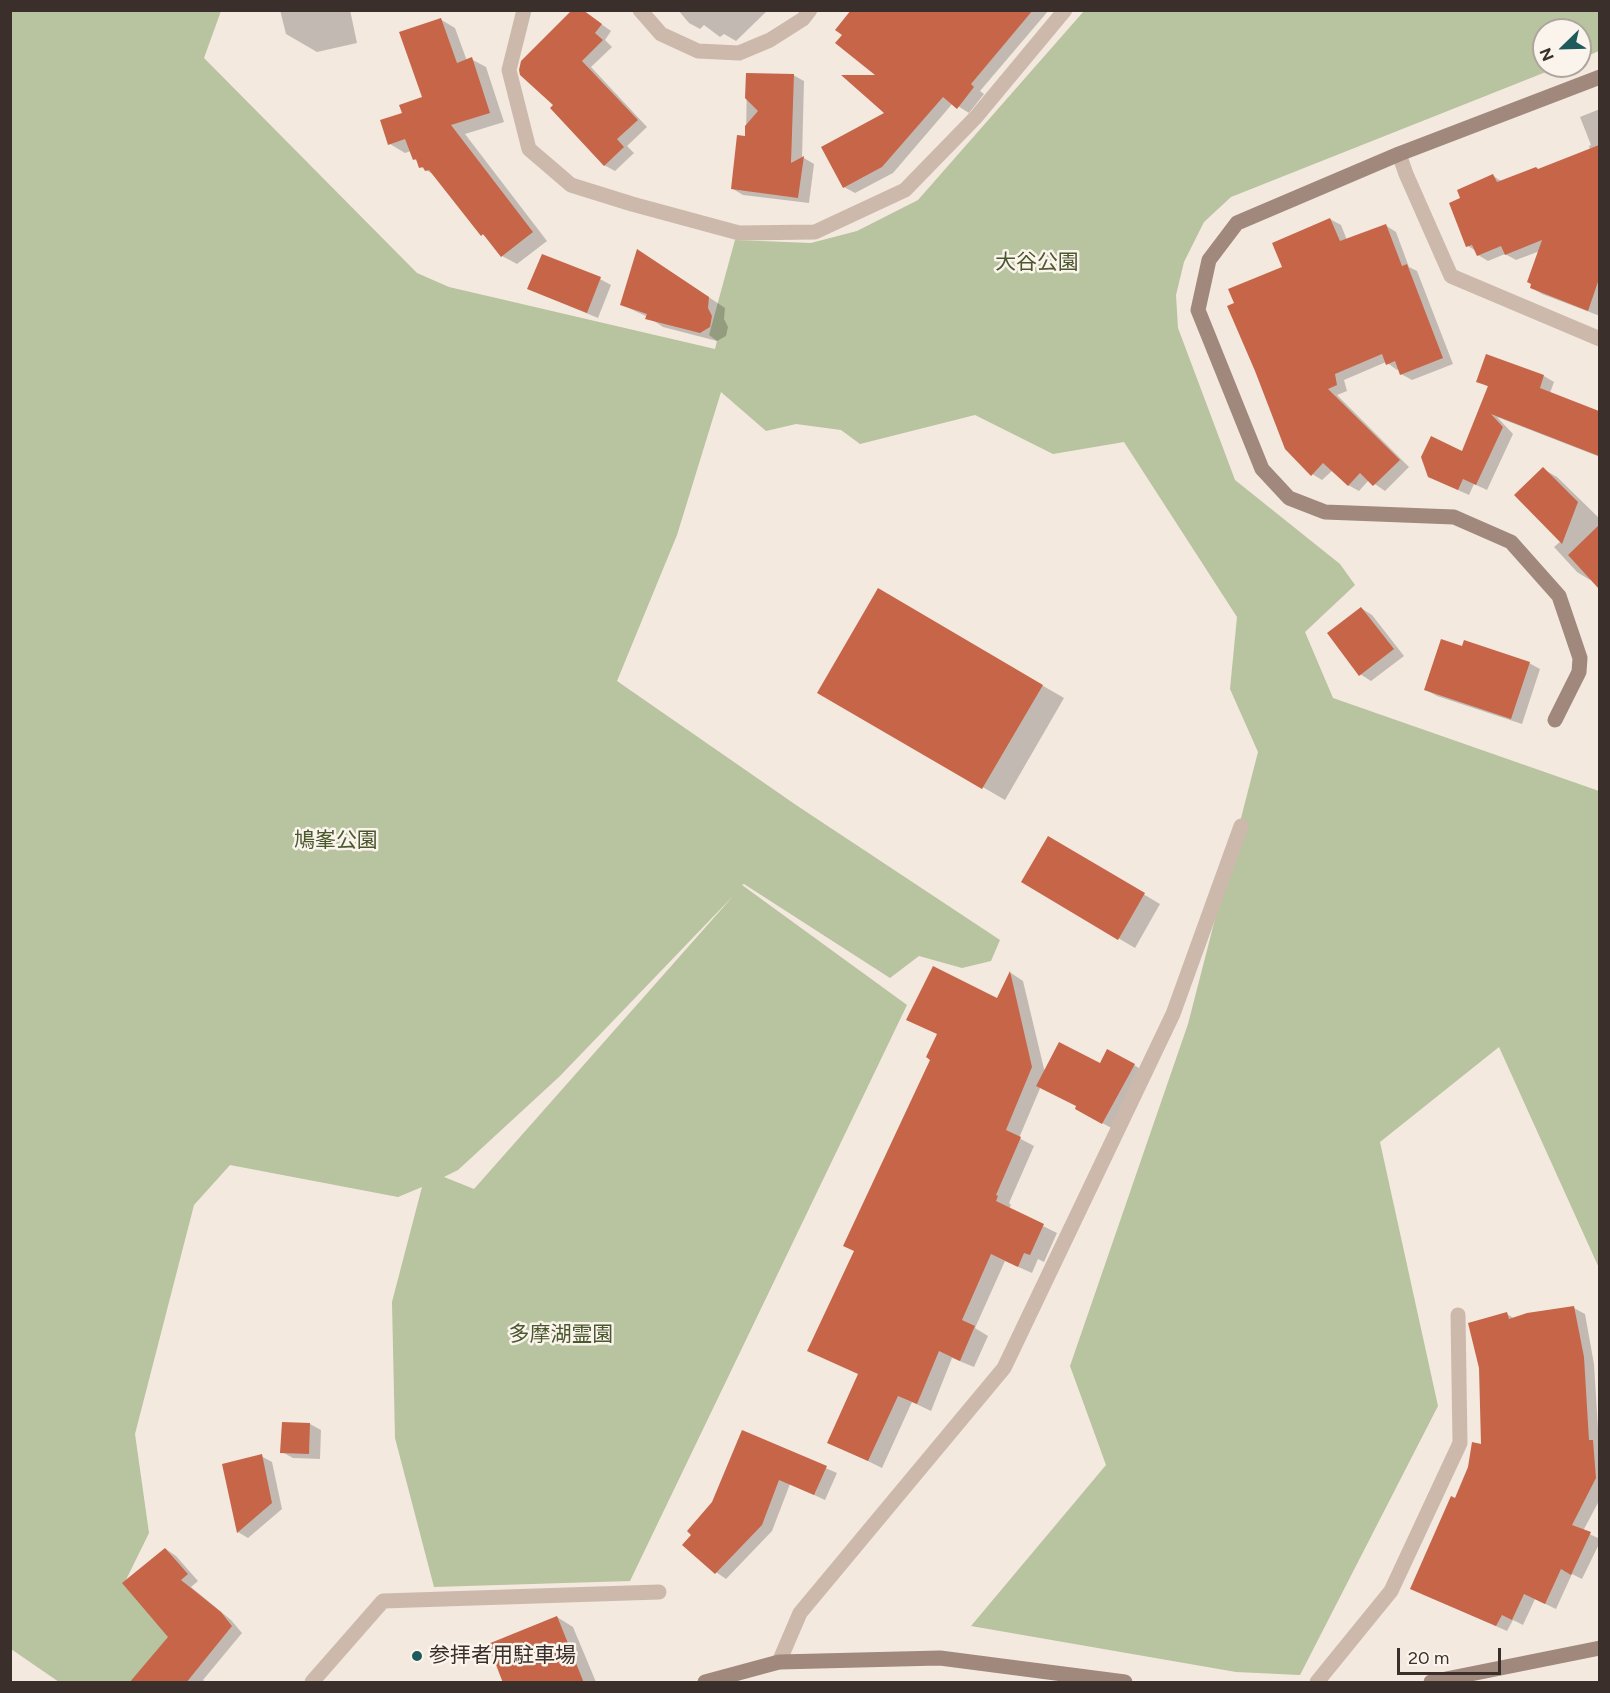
<!DOCTYPE html>
<html>
<head>
<meta charset="utf-8">
<style>
	body { margin:0 }
	#map { position:relative; width:1610px; height:1693px; overflow:hidden; background:#f3e9df; font-family:Figtree,sans-serif }
	canvas { display:block }
	.frame { position:absolute; inset:0; border:12px solid #3a2f2a; pointer-events:none }
	.north { position:absolute; left:1532px; top:18px; width:60px; height:60px; box-sizing:border-box; background:#fbf4ec; border:2px solid #aea59e; border-radius:50%; rotate:247deg; font-size:16px; font-weight:700; line-height:24px; text-align:center; color:#3a2f2a }
	.north::after { content:''; display:block; margin:auto; width:21px; height:27px; background:#1f5a5c; clip-path:polygon(50% 0,100% 100%,50% 72%,0 100%) }
	.scale { position:absolute; left:1397px; top:1648px; width:104px; height:27px; box-sizing:border-box; border:3px solid #3a2f2a; border-top:0; padding-left:8px; font-size:18px; line-height:21px; white-space:nowrap; color:#3a2f2a; -webkit-text-stroke:4px #fbf4ec; paint-order:stroke }
</style>
</head>
<body>
<div id="map">
<canvas width="1610" height="1693"></canvas>
<div class="frame"></div>
<div class="north">N</div>
<div class="scale">20 m</div>
</div>
<script>
const ctx = document.querySelector('canvas').getContext('2d');
ctx.lineJoin = 'round';
function fillPath(path, color) {
  ctx.fillStyle = color;
  ctx.fill(path, 'evenodd');
}
function toPath(rows) {
  const path = new Path2D();
  for (const r of rows) {
    path.moveTo(r[0], r[1]);
    for (let i = 2; i < r.length; i += 2) path.lineTo(r[i], r[i + 1]);
  }
  return path;
}
function strokePath(path, color, width, dash) {
  ctx.strokeStyle = color;
  ctx.lineWidth = width;
  ctx.lineCap = dash ? 'butt' : 'round';
  ctx.setLineDash(dash || []);
  ctx.stroke(path);
}
function drawText(font, color, halo, rows, align = 'center') {
  ctx.font = font + ' Figtree,"Noto Sans JP",sans-serif';
  ctx.lineWidth = 5;
  ctx.setLineDash([]);
  ctx.textBaseline = 'middle';
  ctx.strokeStyle = halo;
  ctx.fillStyle = color;
  for (const [text, x, y, turn = 0] of rows) {
    ctx.save();
    ctx.translate(x, y);
    ctx.rotate((+turn || 0) * Math.PI / 180);
    ctx.textAlign = isNaN(turn) ? turn : align;
    if (halo) ctx.strokeText(text, 0, 0);
    ctx.fillText(text, 0, 0);
    ctx.restore();
  }
}
fillPath(toPath([
	[11,11,221,11,204,58,417,273,449,287,715,349,717,341,709,335,735,240,811,243,857,231,918,200,1084,11,1599,11,1599,51,1580,59,1580,30,1544,30,1544,66,1561,66,1231,197,1204,222,1184,262,1176,295,1178,328,1235,480,1340,564,1355,585,1305,632,1333,698,1599,791,1599,1268,1499,1047,1380,1142,1438,1406,1300,1675,1236,1672,971,1626,1106,1465,1070,1366,1188,1024,1258,752,1230,689,1237,617,1124,442,1053,454,975,415,860,444,841,430,796,424,766,431,721,392,677,535,617,681,796,805,1000,940,991,961,962,968,919,956,890,978,744,884,742,885,907,1005,630,1581,434,1587,395,1438,392,1302,422,1187,398,1197,230,1165,194,1205,135,1434,149,1533,124,1584,171,1637,135,1682,59,1682,11,1649],
	[734,895,474,1189,444,1177,458,1170,560,1076]
]), '#b8c39f');
fillPath(toPath([
	[280,10,350,10,357,43,317,52,286,34],
	[678,10,768,10,736,41,724,34,720,37,704,25,700,29,689,23],
	[871,10,1049,10,980,91,984,94,969,113,953,103,893,173,855,193,844,187,887,113,879,77],
	[590,16,611,31,605,40,612,47,591,67,647,127,627,146,634,153,615,171,604,165,552,108],
	[440,19,455,28,467,61,471,59,486,67,504,122,465,134,547,241,517,264,502,256,489,239,482,234,436,176,421,167,419,162,414,159,411,151,405,153,390,144,404,113,423,98],
	[747,74,793,75,804,81,802,159,804,158,814,164,809,203,743,195,733,189,746,138],
	[1600,109,1600,316,1542,294,1532,288,1540,251,1516,260,1505,254,1488,261,1478,255,1476,251,1468,246,1462,199,1493,176,1503,182,1539,170,1590,150,1589,146,1591,145,1580,117],
	[1330,219,1341,225,1347,240,1385,225,1396,232,1409,267,1417,271,1453,364,1412,380,1401,374,1399,369,1397,370,1386,362,1344,380,1347,391,1337,395,1409,467,1385,491,1369,480,1359,491,1348,485,1333,470,1322,480,1312,474,1284,268],
	[653,260,725,308,724,319,728,327,726,336,717,341,663,327,648,317,622,305],
	[600,279,611,285,598,318,540,294],
	[1544,376,1554,382,1550,393,1600,413,1600,457,1497,417,1513,434,1487,490,1474,484,1469,495,1440,482,1463,453,1489,387,1481,383],
	[1543,469,1557,477,1600,519,1600,586,1592,578,1590,580,1577,572,1554,547,1561,541],
	[878,590,1064,698,1005,800,819,692],
	[1361,608,1372,615,1404,656,1371,681,1360,674],
	[1529,663,1540,669,1522,724,1437,696,1426,690],
	[1049,838,1160,904,1135,948,1023,882],
	[1011,973,1023,981,1045,1073,1100,1065,1134,1065,1149,1074,1117,1131,1091,1117,1078,1106,1041,1086,1019,1138,1034,1146,1009,1203,1011,1205,1009,1209,1057,1233,1044,1262,1038,1259,1032,1273,1005,1261,975,1328,988,1336,974,1367,952,1358,931,1411,912,1402,882,1468,829,1442,859,1375,998,1000],
	[1574,1308,1585,1314,1594,1364,1599,1445,1600,1499,1583,1531,1600,1539,1600,1542,1582,1579,1572,1574,1556,1609,1535,1599,1523,1625,1513,1620,1507,1631,1422,1594,1455,1500,1483,1445,1507,1314,1515,1319],
	[283,1423,310,1424,321,1430,320,1459,293,1458,282,1452],
	[743,1432,837,1473,825,1500,790,1484,772,1531,726,1579,716,1572],
	[261,1456,272,1462,282,1509,248,1538,238,1532],
	[166,1549,176,1556,198,1581,191,1587,231,1620,242,1633,203,1680,206,1682,135,1682,170,1637],
	[557,1617,573,1627,596,1682,505,1682]
]), '#0003');
fillPath(toPath([
	[572,10,583,10,602,24,595,33,603,40,582,61,638,120,617,139,624,147,604,166,550,108,553,105,520,75,519,70,521,61],
	[851,10,1033,10,971,84,974,87,957,109,943,97,882,167,843,188,821,147,884,113,841,75,875,75,835,43,842,35,835,30],
	[441,18,457,63,472,57,490,113,451,125,533,232,501,257,483,234,481,236,429,170,425,171,423,167,419,168,416,159,413,160,405,139,388,145,380,120,402,113,399,105,422,97,399,32],
	[746,73,794,74,791,163,804,156,798,198,731,189,737,135,745,136,745,126,758,111,745,98],
	[1599,145,1599,279,1588,311,1530,288,1531,284,1527,282,1542,240,1505,255,1501,246,1477,256,1472,245,1466,247,1449,203,1460,198,1457,190,1493,174,1497,182,1536,167,1538,169],
	[1330,218,1340,241,1386,224,1402,266,1407,264,1443,358,1400,375,1395,361,1386,365,1382,354,1335,374,1337,385,1328,389,1400,460,1373,486,1360,473,1348,486,1323,463,1311,476,1285,449,1255,371,1227,306,1234,303,1228,289,1282,267,1272,243],
	[637,249,709,297,708,308,712,316,710,327,700,333,645,319,647,314,620,305],
	[542,254,601,277,587,313,527,289],
	[1486,354,1544,375,1540,388,1599,411,1599,456,1491,414,1503,427,1476,485,1463,479,1458,490,1428,477,1421,457,1431,436,1462,451,1488,386,1476,382],
	[1543,467,1578,502,1562,544,1514,495],
	[1599,525,1599,589,1568,555],
	[878,588,1043,685,982,789,817,693],
	[1361,607,1394,649,1359,676,1327,633],
	[1441,639,1462,646,1464,640,1530,662,1511,719,1424,690],
	[1048,836,1145,893,1118,940,1021,882],
	[933,966,997,998,1010,971,1032,1067,1006,1130,1021,1137,996,1195,998,1196,996,1201,1044,1224,1030,1255,1024,1253,1018,1267,991,1254,962,1320,975,1326,960,1361,939,1351,917,1404,898,1396,868,1461,827,1443,858,1374,807,1351,854,1251,843,1246,930,1060,926,1057,937,1034,906,1020],
	[1059,1042,1100,1063,1107,1049,1135,1064,1102,1124,1075,1109,1076,1106,1036,1086],
	[1574,1306,1584,1357,1589,1440,1593,1440,1596,1478,1572,1525,1591,1532,1571,1575,1561,1569,1545,1604,1524,1594,1512,1620,1502,1615,1496,1626,1410,1589,1451,1496,1455,1498,1468,1467,1472,1442,1481,1444,1479,1368,1468,1323,1507,1312,1509,1319,1527,1313],
	[282,1422,310,1423,309,1454,280,1453],
	[742,1430,827,1466,814,1495,779,1480,762,1525,715,1574,682,1545,691,1535,687,1531,712,1502],
	[262,1454,272,1503,237,1533,222,1464],
	[165,1548,188,1574,181,1580,221,1612,232,1626,186,1683,129,1683,168,1637,122,1583],
	[557,1616,584,1683,503,1683,488,1644]
]), '#c76549');
strokePath(toPath([
	[524,10,509,70,529,149,571,185,632,204,739,233,815,232,905,190,976,117,1065,10],
	[640,10,661,34,698,51,739,53,770,40,803,19,810,10],
	[1399,154,1406,174,1451,276,1600,339],
	[779,1662,800,1613,1004,1368,1173,1014,1241,826],
	[312,1682,383,1601,659,1592],
	[1317,1682,1391,1591,1460,1443,1458,1315]
]), '#ccb9ab', 15);
strokePath(toPath([
	[1555,720,1579,672,1580,658,1559,596,1511,542,1454,517,1325,512,1289,498,1262,469,1198,310,1209,260,1237,223,1399,154,1600,77],
	[705,1682,779,1662,940,1658,1125,1682],
	[1431,1682,1600,1648]
]), '#a0887c', 15);
for (const [x, y, r, color] of [
	[417,1656,6,"#1f5a5c"]
]) {
  const dot = new Path2D();
  dot.arc(x, y, r, 0, 2 * Math.PI);
  ctx.fillStyle = color;
  ctx.fill(dot);
  strokePath(dot, '#fbf4ec', 2);
}
drawText('21px', '#4a582d', '#fbf4ec', [
	["大谷公園",1037,263],
	["鳩峯公園",336,841],
	["多摩湖霊園",561,1335]
]);
drawText('21px', '#3a2f2a', '#fbf4ec', [
	["参拝者用駐車場",429,1656]
], 'left');
</script>
</body>
</html>
